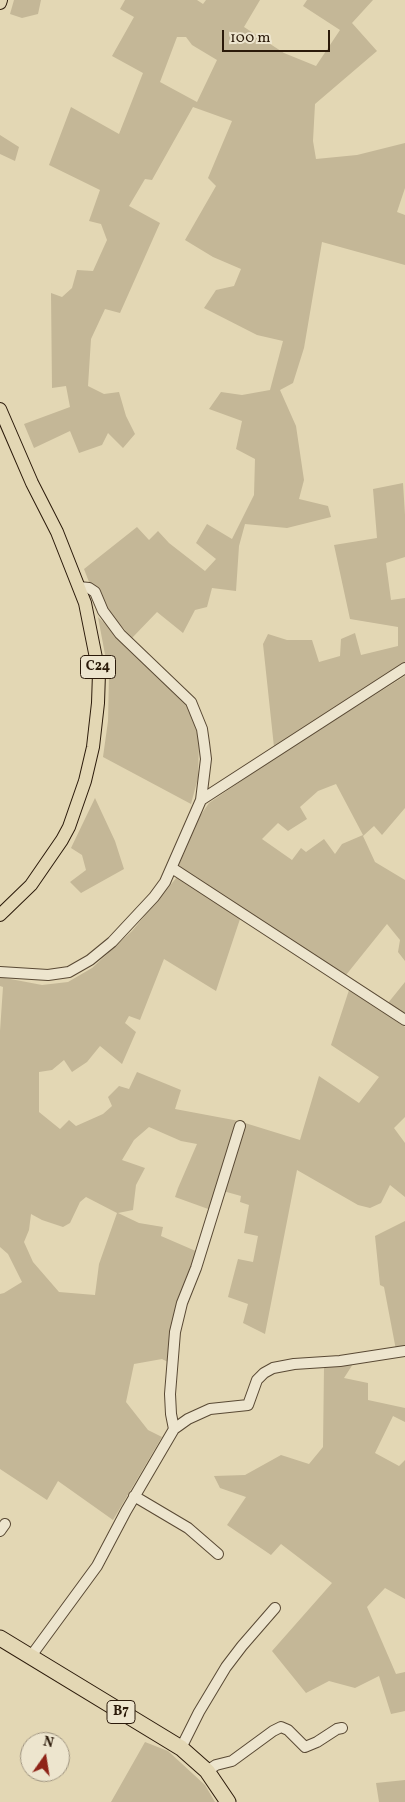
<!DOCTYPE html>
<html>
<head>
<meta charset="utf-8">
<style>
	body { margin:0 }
	#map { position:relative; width:405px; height:1802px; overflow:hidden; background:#e3d7b4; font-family:Vollkorn,serif }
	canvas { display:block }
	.north { position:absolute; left:20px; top:1732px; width:50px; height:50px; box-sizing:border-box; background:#ede5ce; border:1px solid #9f9480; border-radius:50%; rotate:13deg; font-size:14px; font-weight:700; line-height:20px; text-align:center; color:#2b1a0a }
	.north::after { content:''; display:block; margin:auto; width:18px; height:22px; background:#8f2418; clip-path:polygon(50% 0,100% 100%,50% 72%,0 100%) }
	.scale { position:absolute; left:222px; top:30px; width:108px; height:22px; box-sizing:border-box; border:2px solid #2b1a0a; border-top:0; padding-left:6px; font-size:15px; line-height:18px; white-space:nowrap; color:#2b1a0a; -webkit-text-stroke:4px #ede5ce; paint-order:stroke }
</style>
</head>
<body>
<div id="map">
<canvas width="405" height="1802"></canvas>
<div class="north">N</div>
<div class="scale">100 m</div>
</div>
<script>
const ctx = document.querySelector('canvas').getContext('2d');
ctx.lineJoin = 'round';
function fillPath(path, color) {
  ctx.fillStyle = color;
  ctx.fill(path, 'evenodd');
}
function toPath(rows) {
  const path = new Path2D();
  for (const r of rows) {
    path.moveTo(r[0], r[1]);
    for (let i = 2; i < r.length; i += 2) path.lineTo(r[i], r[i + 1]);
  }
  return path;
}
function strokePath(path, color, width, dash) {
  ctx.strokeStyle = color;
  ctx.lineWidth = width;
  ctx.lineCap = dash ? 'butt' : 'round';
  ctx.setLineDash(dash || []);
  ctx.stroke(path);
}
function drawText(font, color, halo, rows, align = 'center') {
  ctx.font = font + ' Vollkorn,serif';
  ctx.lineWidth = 4.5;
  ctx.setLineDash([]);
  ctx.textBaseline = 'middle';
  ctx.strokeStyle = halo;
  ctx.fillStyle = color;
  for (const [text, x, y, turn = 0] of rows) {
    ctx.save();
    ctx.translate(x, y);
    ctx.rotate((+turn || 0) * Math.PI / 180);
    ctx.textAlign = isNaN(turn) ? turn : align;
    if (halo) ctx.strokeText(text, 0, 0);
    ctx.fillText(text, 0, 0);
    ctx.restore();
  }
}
fillPath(toPath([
	[14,0,41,0,38,14,22,18,10,14],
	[125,0,197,0,203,4,206,0,260,0,244,27,284,53,316,66,340,30,303,6,307,0,373,0,352,23,377,51,315,104,313,141,316,159,357,155,405,143,405,188,397,212,405,215,405,265,322,242,304,348,293,383,280,390,296,426,304,480,299,499,328,506,331,517,287,528,245,524,239,546,236,591,212,588,207,607,195,610,183,633,157,612,132,638,108,611,99,589,89,582,84,569,137,527,149,540,158,531,169,543,205,571,216,559,196,543,207,524,232,539,254,495,255,459,236,449,242,421,209,409,221,392,242,395,270,390,283,341,257,335,204,308,216,290,234,286,241,269,213,257,185,240,216,186,208,178,232,121,193,107,152,180,145,179,129,206,160,223,120,313,105,309,91,339,88,386,104,394,119,392,126,416,135,434,123,448,108,433,102,445,79,453,70,431,34,448,24,424,70,407,66,386,52,388,51,293,62,297,72,288,77,270,93,271,107,240,101,224,89,221,100,190,49,165,71,107,119,134,143,73,112,56,134,17,120,9],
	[177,37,186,37,192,45,217,60,197,102,160,82],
	[0,135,19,147,15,161,0,154],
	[403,483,405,515,405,557,386,563,391,600,405,598,405,664,274,747,263,644,268,634,287,640,312,640,319,662,340,656,341,639,355,633,361,655,398,646,398,627,350,619,334,545,377,538,373,489],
	[98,617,174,690,191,711,199,741,198,778,191,804,103,757,108,721,109,676],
	[405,676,405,808,382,835,374,826,363,836,375,862,405,880,405,961,398,952,400,940,387,924,346,975,178,867,200,816,209,803,279,755],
	[336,784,363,835,342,844,335,854,324,839,306,852,301,848,292,860,262,839,278,823,288,831,307,819,300,807,318,791],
	[95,798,115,841,124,869,81,893,70,882,86,870,82,855,71,848],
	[177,877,240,919,216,991,164,959,140,1020,129,1016,125,1023,136,1032,122,1064,100,1046,87,1062,72,1072,64,1060,52,1070,39,1072,39,1112,60,1129,69,1120,76,1126,103,1114,112,1106,108,1097,119,1086,129,1089,137,1072,181,1090,175,1109,239,1121,211,1210,175,1197,178,1188,197,1144,181,1141,149,1127,134,1140,122,1160,145,1168,136,1185,133,1210,118,1213,139,1223,163,1227,161,1236,198,1252,169,1350,168,1362,162,1359,134,1364,126,1402,148,1430,162,1437,113,1520,58,1481,47,1500,0,1469,0,1294,4,1293,22,1282,8,1254,0,1247,0,1031,3,987,0,986,0,977,42,985,68,982,92,968,132,931],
	[86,1197,117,1213,99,1264,95,1295,59,1292,33,1262,24,1242,29,1230,31,1214,42,1220,63,1227,70,1223,80,1202],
	[405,982,405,1013,388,1003],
	[349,990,405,1027,405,1117,394,1128,405,1143,405,1197,390,1185,381,1203,370,1208,358,1205,297,1170,265,1334,243,1323,248,1304,228,1297,238,1259,253,1262,258,1236,244,1233,249,1205,240,1202,241,1196,223,1191,232,1159,245,1123,300,1140,319,1076,359,1103,379,1077,331,1045],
	[405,1221,405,1348,396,1350,384,1287,380,1285,375,1236],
	[353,1364,344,1378,368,1383,368,1400,405,1408,405,1422,393,1416,375,1453,399,1466,405,1460,405,1599,385,1588,367,1607,396,1674,405,1672,405,1711,391,1714,379,1676,355,1688,329,1681,306,1693,272,1651,332,1583,281,1544,271,1555,227,1525,246,1497,220,1488,214,1476,245,1475,281,1455,309,1464,323,1447,324,1367],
	[145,1742,168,1751,205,1785,215,1802,111,1802],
	[405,1780,405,1802,379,1802,376,1783]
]), '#c4b797');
const minor = toPath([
	[201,800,405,668],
	[172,868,405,1020],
	[0,972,48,975,69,972,90,960,112,942,154,897,165,882,201,800,206,759,204,743,202,729,191,702,120,634,103,611,95,592,89,588,79,587],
	[174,1429,171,1414,170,1394,175,1332,182,1303,196,1268,240,1126],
	[134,1496,188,1528,218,1554],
	[0,1531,5,1524],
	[31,1656,97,1566,126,1511,174,1429,188,1419,210,1409,248,1405,257,1380,264,1373,273,1368,294,1364,340,1361,405,1351],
	[181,1748,199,1712,226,1667,242,1646,275,1608],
	[207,1771,216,1765,232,1761,273,1731,281,1727,288,1730,305,1747,317,1742,337,1729,342,1728]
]);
const major = toPath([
	[0,3,1,0],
	[0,409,32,483,57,532,85,603,99,673,98,703,93,747,85,781,69,827,62,840,31,885,0,915]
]);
const highway = toPath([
	[0,1638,181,1748,207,1771,228,1802]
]);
strokePath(minor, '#594934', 12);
strokePath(major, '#2b1a0a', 14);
strokePath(highway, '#2b1a0a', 17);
strokePath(minor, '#ede5ce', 10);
strokePath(major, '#e3d7b4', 12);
strokePath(highway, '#e3d7b4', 15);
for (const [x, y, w] of [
	[98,667,35],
	[121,1712,28]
]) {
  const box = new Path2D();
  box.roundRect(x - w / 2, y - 11.5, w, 23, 4);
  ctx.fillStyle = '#ede5ce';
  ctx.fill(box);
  strokePath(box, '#2b1a0a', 1);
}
drawText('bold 14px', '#2b1a0a', null, [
	["C24",98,667],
	["B7",121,1712]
]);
</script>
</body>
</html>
